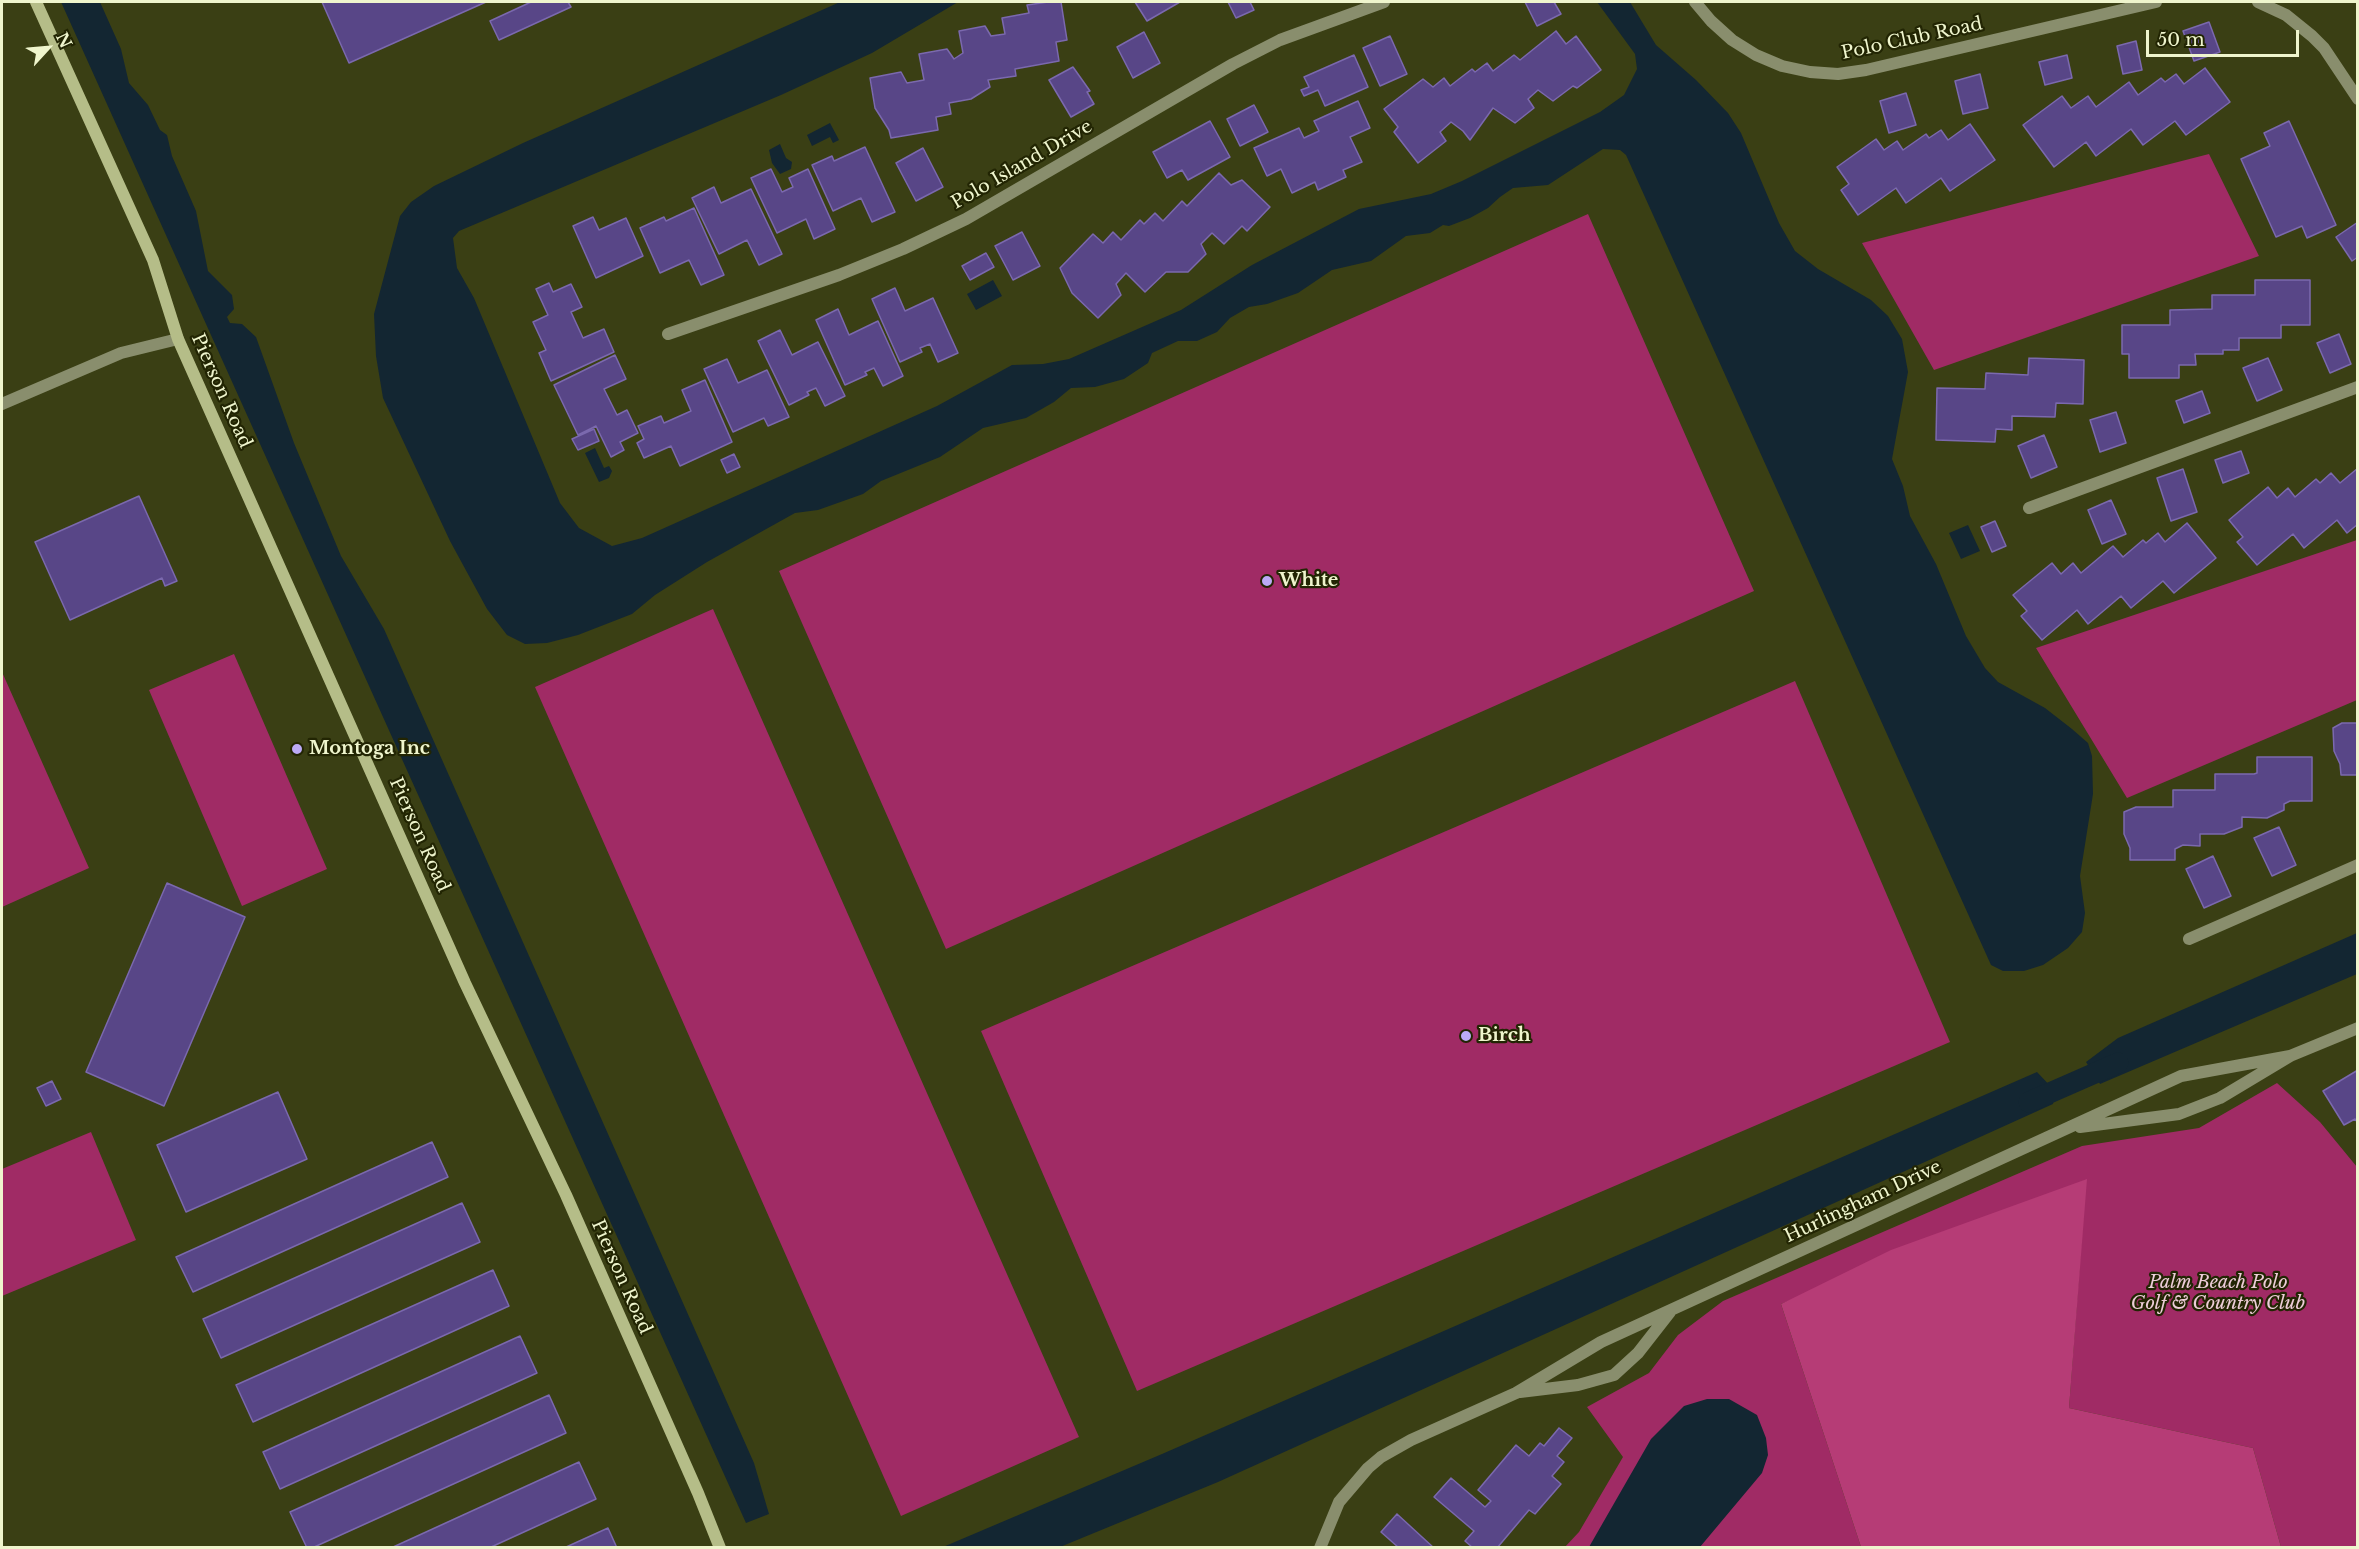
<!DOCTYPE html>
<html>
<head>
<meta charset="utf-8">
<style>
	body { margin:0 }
	#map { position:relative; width:2359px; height:1549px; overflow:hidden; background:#3a3f14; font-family:"Libre Baskerville",serif }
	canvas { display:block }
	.frame { position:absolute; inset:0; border:3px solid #eff5cd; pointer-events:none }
	.north { position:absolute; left:18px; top:18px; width:60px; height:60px; -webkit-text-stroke:4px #222503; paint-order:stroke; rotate:64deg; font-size:16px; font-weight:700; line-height:24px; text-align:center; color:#eff5cd }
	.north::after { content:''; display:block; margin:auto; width:21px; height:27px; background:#eff5cd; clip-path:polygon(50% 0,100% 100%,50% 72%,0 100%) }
	.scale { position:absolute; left:2146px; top:30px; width:153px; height:27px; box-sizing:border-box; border:3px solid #eff5cd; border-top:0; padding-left:8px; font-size:18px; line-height:21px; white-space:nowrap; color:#eff5cd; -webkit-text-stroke:4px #222503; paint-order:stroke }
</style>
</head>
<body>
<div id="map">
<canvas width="2359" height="1549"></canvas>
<div class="frame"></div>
<div class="north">N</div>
<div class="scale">50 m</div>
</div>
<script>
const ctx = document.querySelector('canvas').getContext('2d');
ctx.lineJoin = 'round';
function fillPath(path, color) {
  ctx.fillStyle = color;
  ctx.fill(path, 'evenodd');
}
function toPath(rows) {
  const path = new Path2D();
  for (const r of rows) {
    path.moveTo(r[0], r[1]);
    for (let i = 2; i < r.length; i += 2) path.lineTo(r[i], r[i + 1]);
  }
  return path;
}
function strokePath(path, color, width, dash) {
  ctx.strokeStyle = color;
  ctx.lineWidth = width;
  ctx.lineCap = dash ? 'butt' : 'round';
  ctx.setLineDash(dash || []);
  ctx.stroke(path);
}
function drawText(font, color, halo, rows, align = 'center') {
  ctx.font = font + ' "Libre Baskerville",serif';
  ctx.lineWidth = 4.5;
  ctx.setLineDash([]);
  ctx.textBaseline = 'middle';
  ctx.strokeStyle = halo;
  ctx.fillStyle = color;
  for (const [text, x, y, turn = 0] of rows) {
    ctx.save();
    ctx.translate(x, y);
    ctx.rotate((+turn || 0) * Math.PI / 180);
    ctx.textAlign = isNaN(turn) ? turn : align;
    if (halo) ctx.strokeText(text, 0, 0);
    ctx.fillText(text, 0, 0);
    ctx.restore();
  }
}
fillPath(toPath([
	[2209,154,2259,256,1934,370,1862,243],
	[1588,214,1754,591,946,949,779,571],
	[2357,540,2357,700,2127,798,2036,648],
	[713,609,1079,1437,901,1516,535,687],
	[234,654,327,869,242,906,149,690],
	[2,672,89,868,2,907],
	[1795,681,1950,1042,1137,1391,981,1031],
	[2277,1083,2320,1122,2357,1167,2357,1547,2281,1547,2253,1448,2069,1408,2086,1180,1781,1304,1861,1547,1564,1548,1579,1532,1623,1457,1587,1407,1649,1373,1678,1335,1723,1301,2082,1146,2199,1128],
	[91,1132,136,1240,2,1296,2,1169]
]), '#a02b65');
fillPath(toPath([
	[2087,1179,2069,1408,2253,1448,2281,1547,1861,1547,1781,1304,1891,1250]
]), '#b63c76');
fillPath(toPath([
	[61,2,100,2,121,49,129,83,148,105,160,130,167,135,172,156,196,211,208,271,232,295,234,309,227,317,230,323,242,324,256,337,294,443,341,556,384,629,754,1463,769,1514,746,1523],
	[840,2,958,2,872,53,781,95,459,231,453,238,457,268,474,298,560,503,579,528,612,546,642,538,937,406,1012,365,1043,364,1069,359,1181,310,1252,265,1359,209,1431,194,1462,181,1600,112,1624,95,1637,69,1635,54,1597,2,1630,2,1656,45,1696,80,1728,113,1741,133,1779,223,1795,251,1818,269,1871,300,1888,316,1902,339,1908,372,1892,459,1903,486,1910,516,1936,564,1966,636,1985,668,1998,682,2045,708,2072,729,2088,743,2092,756,2093,794,2080,876,2085,913,2082,932,2068,948,2043,965,2024,971,2003,971,1991,965,1626,155,1620,150,1603,149,1548,185,1513,188,1500,197,1488,208,1470,218,1449,226,1443,225,1430,233,1406,236,1371,261,1332,270,1298,293,1267,304,1249,307,1230,318,1217,332,1197,341,1178,341,1152,353,1148,363,1124,379,1095,387,1071,388,1054,402,1026,418,983,428,940,457,881,481,863,494,818,510,795,513,707,562,655,595,632,614,578,635,547,643,525,644,507,635,487,609,450,541,383,398,376,356,374,314,400,216,411,202,434,186,523,143],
	[830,123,839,140,833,143,830,137,812,146,807,135],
	[780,144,786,158,792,162,791,169,780,174,772,163,769,150],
	[993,280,1002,296,976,310,967,294],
	[595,448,604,468,609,466,612,471,609,478,599,482,585,453],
	[1968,525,1980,551,1961,559,1949,533],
	[2357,933,2357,974,2100,1084,2086,1062,2118,1038],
	[2037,1072,2055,1091,2053,1104,1218,1482,1060,1547,943,1547,1162,1454],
	[1707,1399,1729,1399,1757,1415,1766,1438,1768,1455,1762,1473,1700,1547,1589,1547,1651,1439,1684,1406]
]), '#132632');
strokePath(toPath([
	[2029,1102,2118,1063]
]), '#132632', 21);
const building = toPath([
	[322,2,486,2,349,63,322,2],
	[531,2,568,2,571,7,499,40,490,21,531,2],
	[1048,2,1061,2,1067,40,1056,42,1059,61,1015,69,1016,76,988,80,990,87,971,99,949,103,951,114,936,117,938,130,891,138,889,130,875,108,870,78,901,72,907,83,924,80,919,54,947,49,954,59,963,53,959,31,985,26,991,36,1005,34,1002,18,1029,13,1027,5,1048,2],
	[1135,2,1180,2,1147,21,1135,2],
	[1228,2,1250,2,1254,10,1236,18,1228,2],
	[1525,2,1554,2,1561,14,1537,26,1525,2],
	[2209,22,2220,52,2194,61,2183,31,2209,22],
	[1556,31,1566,44,1576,36,1601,70,1577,88,1573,86,1553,101,1538,90,1528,99,1534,108,1515,123,1493,108,1470,140,1463,131,1451,122,1440,132,1446,141,1418,163,1394,132,1398,127,1384,109,1423,79,1433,87,1444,78,1450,86,1472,69,1475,72,1487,63,1493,71,1514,55,1520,60,1556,31],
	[1144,32,1160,63,1133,78,1117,47,1144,32],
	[1390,36,1407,74,1380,86,1363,48,1390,36],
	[2136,41,2142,70,2123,74,2117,46,2136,41],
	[1354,55,1368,87,1325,106,1318,90,1304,96,1301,90,1309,87,1304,77,1354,55],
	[2067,55,2072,78,2045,85,2039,62,2067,55],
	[1073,67,1090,91,1087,92,1094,104,1071,117,1049,80,1073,67],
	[2205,68,2230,102,2186,135,2175,121,2143,145,2131,129,2096,156,2086,142,2054,167,2023,125,2062,96,2071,108,2088,96,2096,107,2129,82,2138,95,2161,78,2165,82,2176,74,2184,84,2205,68],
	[1980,74,1988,108,1963,114,1955,81,1980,74],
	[1906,93,1916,125,1889,133,1880,101,1906,93],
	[1358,101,1370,128,1350,137,1362,162,1343,170,1346,177,1318,190,1315,182,1292,193,1281,169,1267,176,1254,148,1299,128,1304,138,1319,131,1314,121,1358,101],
	[1254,105,1268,132,1240,146,1227,119,1254,105],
	[1210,121,1230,157,1188,180,1182,170,1167,178,1153,152,1210,121],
	[2289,121,2336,225,2307,238,2302,226,2276,237,2241,159,2270,146,2264,133,2289,121],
	[1970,124,1995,160,1950,191,1941,178,1906,203,1896,188,1858,215,1841,190,1849,184,1837,167,1876,139,1884,150,1897,141,1903,150,1926,134,1929,138,1941,130,1948,140,1970,124],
	[865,147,895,212,872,222,861,198,833,211,812,165,832,156,834,161,865,147],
	[923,148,943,187,916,201,896,163,923,148],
	[771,169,782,192,793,187,789,178,808,169,835,229,814,239,806,219,777,233,751,178,771,169],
	[1219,173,1231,185,1242,180,1270,207,1247,231,1242,226,1224,244,1212,233,1201,244,1206,254,1188,272,1166,272,1145,292,1126,273,1116,284,1121,295,1098,318,1072,293,1060,268,1093,234,1103,243,1113,232,1121,240,1140,220,1144,224,1155,213,1163,221,1182,201,1187,206,1219,173],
	[714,187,721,203,751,189,782,254,759,265,747,240,719,254,692,198,714,187],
	[694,208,724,275,701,285,689,260,660,273,640,228,664,217,666,221,694,208],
	[593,217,599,230,626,218,643,256,596,278,573,226,593,217],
	[2358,222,2358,257,2352,261,2336,237,2358,222],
	[1022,232,1040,266,1013,280,995,246,1022,232],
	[986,253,994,267,970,280,962,266,986,253],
	[2255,280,2310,280,2310,325,2281,325,2281,338,2239,338,2239,350,2223,350,2223,354,2195,354,2196,365,2179,365,2179,378,2129,378,2129,354,2122,354,2122,325,2170,325,2170,310,2212,309,2212,295,2255,295,2255,280],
	[549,283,553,292,571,284,582,307,571,312,583,338,604,329,614,352,551,381,539,353,546,350,533,322,548,315,536,289,549,283],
	[895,288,905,311,933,298,958,353,938,362,930,344,920,348,922,352,900,362,872,299,895,288],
	[838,309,849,335,878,321,903,376,883,386,874,368,865,372,867,375,845,385,816,320,838,309],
	[780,330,792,355,818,342,845,396,825,406,816,388,807,392,809,395,789,405,758,341,780,330],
	[2339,334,2351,364,2330,373,2317,343,2339,334],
	[615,355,626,379,604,389,617,415,627,410,638,433,620,442,624,450,611,457,596,426,578,435,554,385,615,355],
	[2029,358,2084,360,2083,404,2056,403,2055,417,2012,416,2012,430,1996,429,1995,442,1936,440,1937,388,1985,389,1986,373,2028,375,2029,358],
	[2268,358,2282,390,2257,401,2243,368,2268,358],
	[727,359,738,383,767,370,789,417,768,426,764,418,733,432,704,369,727,359],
	[705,380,732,442,680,466,671,446,644,458,637,443,644,439,638,426,661,416,664,423,691,411,682,390,705,380],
	[2202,391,2210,413,2184,423,2176,401,2202,391],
	[2116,412,2126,443,2100,452,2090,420,2116,412],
	[594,429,599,441,578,450,572,439,594,429],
	[2044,435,2057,467,2031,478,2018,446,2044,435],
	[2241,451,2249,473,2223,483,2215,460,2241,451],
	[734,454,740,467,727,473,721,460,734,454],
	[2358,468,2358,524,2347,533,2337,520,2304,548,2293,534,2257,565,2237,542,2243,537,2229,520,2268,487,2277,498,2288,488,2295,497,2316,479,2320,483,2331,473,2340,483,2358,468],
	[2183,469,2197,512,2171,521,2157,478,2183,469],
	[139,496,177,581,165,586,162,578,70,620,35,542,139,496],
	[2111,500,2126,534,2102,544,2088,510,2111,500],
	[1995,521,2006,546,1992,552,1981,527,1995,521],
	[2187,523,2216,558,2174,593,2163,581,2131,608,2121,596,2088,624,2077,610,2042,640,2021,616,2027,611,2013,595,2052,563,2061,574,2073,563,2081,573,2113,546,2123,557,2143,540,2146,543,2158,533,2165,542,2187,523],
	[2342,723,2358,723,2358,775,2341,775,2340,764,2334,751,2333,728,2342,723],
	[2257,757,2312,757,2312,801,2290,801,2284,804,2284,810,2267,818,2242,817,2242,827,2224,834,2200,834,2200,846,2183,845,2175,849,2175,860,2130,860,2130,848,2124,834,2124,812,2136,807,2173,807,2173,790,2215,790,2215,774,2254,774,2257,773,2257,757],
	[2279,827,2296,865,2272,876,2254,838,2279,827],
	[2213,856,2231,896,2204,908,2186,869,2213,856],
	[167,883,245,917,164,1106,86,1072,167,883],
	[2358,1070,2358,1123,2355,1119,2344,1125,2323,1091,2358,1070],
	[52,1081,61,1099,46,1106,37,1088,52,1081],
	[278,1092,307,1159,186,1212,157,1145,278,1092],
	[432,1142,448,1177,193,1292,176,1257,432,1142],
	[462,1203,480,1242,221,1358,203,1319,462,1203],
	[493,1270,509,1306,253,1422,236,1385,493,1270],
	[520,1336,537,1373,280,1489,263,1452,520,1336],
	[549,1395,566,1433,312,1548,307,1548,290,1512,549,1395],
	[1559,1428,1572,1438,1557,1456,1564,1462,1552,1476,1561,1484,1535,1514,1529,1510,1497,1548,1473,1548,1465,1541,1474,1531,1434,1497,1451,1478,1485,1507,1491,1501,1478,1490,1516,1445,1529,1456,1540,1443,1544,1446,1559,1428],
	[579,1462,596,1499,489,1548,391,1548,579,1462],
	[1397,1514,1434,1548,1399,1548,1381,1532,1397,1514],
	[608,1528,617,1548,564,1548,608,1528]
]);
fillPath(building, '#584687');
strokePath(building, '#7b69ae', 1.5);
strokePath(toPath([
	[1695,2,1711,21,1732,40,1756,55,1782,66,1810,72,1838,74,1866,70,2156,2],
	[2258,2,2286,15,2312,36,2324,48,2358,99],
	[668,334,839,275,903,249,966,219,1233,64,1280,40,1384,2],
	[2,404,121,353,178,339],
	[2029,508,2358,387],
	[2189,939,2358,865],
	[2080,1127,2179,1114,2220,1098,2290,1056,2358,1028],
	[1520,1392,1578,1385,1614,1375,1638,1353,1670,1312],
	[1320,1548,1339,1502,1368,1468,1381,1457,1411,1440,1516,1393,1601,1342,2181,1076,2290,1056]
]), '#898e6d', 12);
strokePath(toPath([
	[36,2,153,260,178,339,465,983,566,1195,698,1493,720,1548]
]), '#b5bd88', 12);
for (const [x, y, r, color] of [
	[1267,581,6,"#bcaaf6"],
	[297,749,6,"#bcaaf6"],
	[1466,1036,6,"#bcaaf6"]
]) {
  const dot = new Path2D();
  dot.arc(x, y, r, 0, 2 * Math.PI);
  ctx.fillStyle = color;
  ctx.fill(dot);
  strokePath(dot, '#222503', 2);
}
drawText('18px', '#eff5cd', '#222503', [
	["Polo Club Road",1912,39,-12],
	["Polo Island Drive",1022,165,-30],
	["Pierson Road",221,391,66],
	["Pierson Road",419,835,66],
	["Hurlingham Drive",1863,1202,-25],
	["Pierson Road",621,1277,66]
]);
drawText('bold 18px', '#eff5cd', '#222503', [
	["White",1279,581],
	["Montoga Inc",309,749],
	["Birch",1478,1036]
], 'left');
drawText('italic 18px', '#eecdd9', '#222503', [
	["Palm Beach Polo",2218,1283],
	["Golf & Country Club",2218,1304]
]);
</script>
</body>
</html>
